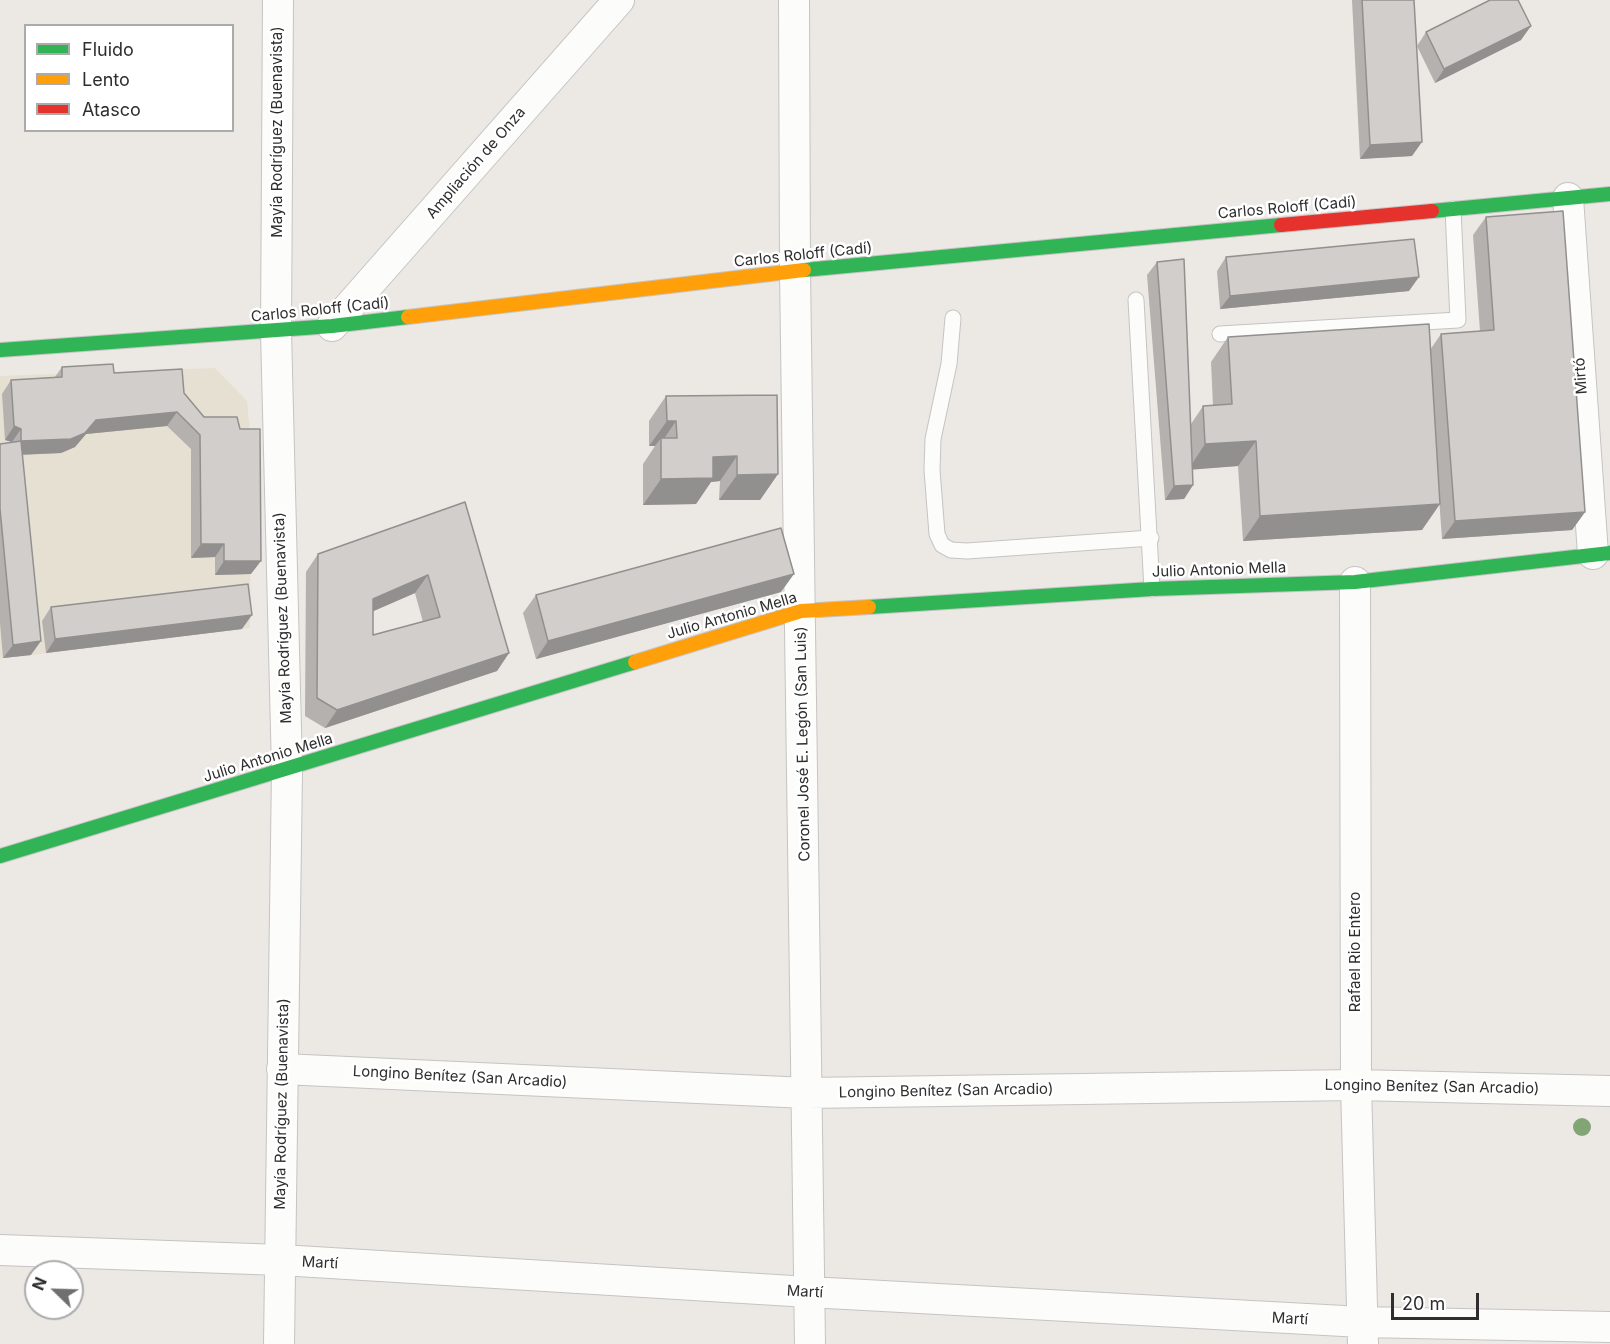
<!DOCTYPE html>
<html>
<head>
<meta charset="utf-8">
<style>
	body { margin:0 }
	#map { position:relative; width:1610px; height:1344px; overflow:hidden; background:#ece8e4; font-family:Inter,sans-serif }
	canvas { display:block }
	.legend { position:absolute; left:24px; top:24px; width:210px; height:108px; box-sizing:border-box; background:#fff; border:2px solid #ababab; margin:0; padding:8px 10px; list-style:none; font-size:18px; color:#2e2e2e }
	.legend li { display:flex; align-items:center; gap:12px; height:30px }
	.legend b { width:30px; border:2px solid #ababab }
	.north { position:absolute; left:24px; top:1260px; width:60px; height:60px; box-sizing:border-box; background:#fff; border:2px solid #ababab; border-radius:50%; rotate:293deg; font-size:16px; font-weight:700; line-height:24px; text-align:center; color:#2e2e2e }
	.north::after { content:''; display:block; margin:auto; width:21px; height:27px; background:#706f6e; clip-path:polygon(50% 0,100% 100%,50% 72%,0 100%) }
	.scale { position:absolute; left:1391px; top:1293px; width:88px; height:27px; box-sizing:border-box; border:3px solid #2e2e2e; border-top:0; padding-left:8px; font-size:18px; line-height:21px; white-space:nowrap; color:#2e2e2e; -webkit-text-stroke:4px #fff; paint-order:stroke }
</style>
</head>
<body>
<div id="map">
<canvas width="1610" height="1344"></canvas>
<ul class="legend">
<li><b style="height:8px;background:#30b455"></b>Fluido</li>
<li><b style="height:8px;background:#ff9f0a"></b>Lento</li>
<li><b style="height:8px;background:#e5322d"></b>Atasco</li>
</ul>
<div class="north">N</div>
<div class="scale">20 m</div>
</div>
<script>
const ctx = document.querySelector('canvas').getContext('2d');
ctx.lineJoin = 'round';
function fillPath(path, color) {
  ctx.fillStyle = color;
  ctx.fill(path, 'evenodd');
}
function toPath(rows) {
  const path = new Path2D();
  for (const r of rows) {
    path.moveTo(r[0], r[1]);
    for (let i = 2; i < r.length; i += 2) path.lineTo(r[i], r[i + 1]);
  }
  return path;
}
function strokePath(path, color, width, dash) {
  ctx.strokeStyle = color;
  ctx.lineWidth = width;
  ctx.lineCap = dash ? 'butt' : 'round';
  ctx.setLineDash(dash || []);
  ctx.stroke(path);
}
function drawText(font, color, halo, rows, align = 'center') {
  ctx.font = font + ' Inter,sans-serif';
  ctx.lineWidth = 5;
  ctx.setLineDash([]);
  ctx.textBaseline = 'middle';
  ctx.strokeStyle = halo;
  ctx.fillStyle = color;
  for (const [text, x, y, turn = 0] of rows) {
    ctx.save();
    ctx.translate(x, y);
    ctx.rotate((+turn || 0) * Math.PI / 180);
    ctx.textAlign = isNaN(turn) ? turn : align;
    if (halo) ctx.strokeText(text, 0, 0);
    ctx.fillText(text, 0, 0);
    ctx.restore();
  }
}
fillPath(toPath([
	[215,368,247,401,251,443,250,628,0,659,0,376]
]), '#e6e0d3');
const lane = toPath([
	[1136,300,1152,589],
	[953,318,949,364,933,439,932,470,937,534,942,545,951,550,967,551,1151,538],
	[1220,334,1458,320,1453,209]
]);
const street = toPath([
	[278,0,276,331,287,770,279,1344],
	[794,0,795,271,810,1344],
	[1568,198,1593,554],
	[332,326,619,0],
	[1355,582,1356,1085,1363,1344],
	[282,1069,807,1093,1356,1085,1610,1091],
	[0,1250,281,1260,809,1292,1362,1322,1610,1327]
]);
const fast = toPath([
	[1432,211,1610,194],
	[804,270,1281,225],
	[0,350,332,326,408,317],
	[869,607,1152,589,1355,582,1610,553],
	[0,856,635,662]
]);
const slow = toPath([
	[408,317,804,270],
	[635,662,801,611,869,607]
]);
const jam = toPath([
	[1281,225,1432,211]
]);
strokePath(lane, '#c5c4c5', 17);
strokePath(street, '#c5c4c5', 32);
strokePath(fast, '#c5c4c5', 16);
strokePath(slow, '#c5c4c5', 16);
strokePath(jam, '#c5c4c5', 16);
strokePath(lane, '#fcfcfb', 15);
strokePath(street, '#fcfcfb', 30);
strokePath(fast, '#30b455', 14);
strokePath(slow, '#ff9f0a', 14);
strokePath(jam, '#e5322d', 14);
ctx.fillStyle = '#82a575';
for (const [x, y] of [
	[1582,1127]
]) {
  ctx.beginPath();
  ctx.arc(x, y, 9, 0, 2 * Math.PI);
  ctx.fill();
}
fillPath(toPath([
	[1352,0,1414,0,1412,156,1360,159],
	[1426,32,1521,40,1435,83,1417,46],
	[1486,217,1585,512,1572,530,1442,539,1438,484,1422,530,1243,541,1238,466,1193,469,1193,485,1184,499,1165,500,1147,275,1157,262,1191,424,1203,406,1213,406,1211,362,1228,337,1430,350,1441,334,1480,331,1473,235],
	[1226,257,1409,291,1220,309,1217,271],
	[62,367,114,373,184,393,204,417,251,574,215,575,215,557,191,558,191,449,167,426,86,434,75,447,61,453,22,455,31,655,3,658,0,623,0,444,12,442,5,440,2,394,11,380,55,377],
	[666,396,778,474,760,500,719,500,720,481,711,482,696,504,643,505,643,464,655,446,649,446,649,421],
	[465,502,509,653,497,671,325,728,305,716,306,572,318,554],
	[415,593,423,622,373,635,373,611],
	[781,592,536,659,523,613,536,595],
	[51,607,242,629,46,653,42,621]
]), '#b4b1af');
fillPath(toPath([
	[1531,26,1521,40,1435,83,1444,69],
	[1422,142,1412,156,1360,159,1370,145],
	[1419,277,1409,291,1220,309,1230,296],
	[177,412,167,426,86,434,75,447,61,453,11,455,21,441,96,420],
	[667,421,676,421,661,443,661,438,655,446,649,446],
	[14,426,21,429,12,442,5,440],
	[1256,441,1238,466,1188,470,1205,444],
	[737,456,720,481,711,482,696,504,643,505,661,479,713,457],
	[778,474,760,500,719,500,737,475],
	[1193,485,1184,499,1165,500,1174,486],
	[1440,504,1422,530,1243,541,1260,516],
	[1585,512,1572,530,1442,539,1455,521],
	[201,544,224,544,215,557,191,558],
	[224,561,261,561,251,574,215,575],
	[794,574,781,592,536,659,548,641],
	[428,575,415,593,360,617,373,599],
	[252,615,242,629,46,653,55,639],
	[41,641,31,655,3,658,13,645],
	[509,653,497,671,325,728,337,710]
]), '#92908e');
const building = toPath([
	[1362,0,1414,0,1422,142,1370,145,1362,0],
	[1490,0,1518,0,1531,26,1444,69,1426,32,1490,0],
	[1563,211,1585,512,1455,521,1441,334,1494,330,1486,217,1563,211],
	[1414,239,1419,277,1230,296,1226,257,1414,239],
	[1184,259,1193,485,1174,486,1157,262,1184,259],
	[1429,324,1440,504,1260,516,1256,441,1205,444,1203,406,1232,404,1228,337,1429,324],
	[113,364,114,373,182,369,184,393,204,417,237,417,240,429,260,429,261,561,224,561,224,544,201,544,200,435,177,412,96,420,85,433,71,439,21,441,21,429,14,426,11,380,62,377,62,367,113,364],
	[777,395,778,474,737,475,737,456,713,457,713,478,661,479,661,438,677,438,676,421,667,421,666,396,777,395],
	[21,441,41,641,13,645,0,509,0,444,21,441],
	[465,502,509,653,337,710,317,698,318,554,465,502],
	[428,575,440,617,373,635,373,599,428,575],
	[781,528,794,574,548,641,536,595,781,528],
	[248,584,252,615,55,639,51,607,248,584]
]);
fillPath(building, '#d1cecb');
strokePath(building, '#92908e', 1.5);
drawText('15px', '#2e2e2e', '#fff', [
	["Mayía Rodríguez (Buenavista)",277,132,-90],
	["Ampliación de Onza",476,163,-49],
	["Carlos Roloff (Cadí)",1287,208,-5],
	["Carlos Roloff (Cadí)",803,255,-6],
	["Carlos Roloff (Cadí)",320,310,-6],
	["Mirtó",1581,376,-94],
	["Julio Antonio Mella",1219,570,-2],
	["Julio Antonio Mella",732,616,-16],
	["Mayía Rodríguez (Buenavista)",283,618,-92],
	["Coronel José E. Legón (San Luis)",803,744,-91],
	["Julio Antonio Mella",268,758,-17],
	["Rafael Rio Entero",1355,952,-90],
	["Longino Benítez (San Arcadio)",460,1077,3],
	["Longino Benítez (San Arcadio)",1432,1087,1],
	["Longino Benítez (San Arcadio)",946,1091,-1],
	["Mayía Rodríguez (Buenavista)",282,1104,-89],
	["Martí",320,1263,3],
	["Martí",805,1292,3],
	["Martí",1290,1319,3]
]);
</script>
</body>
</html>
